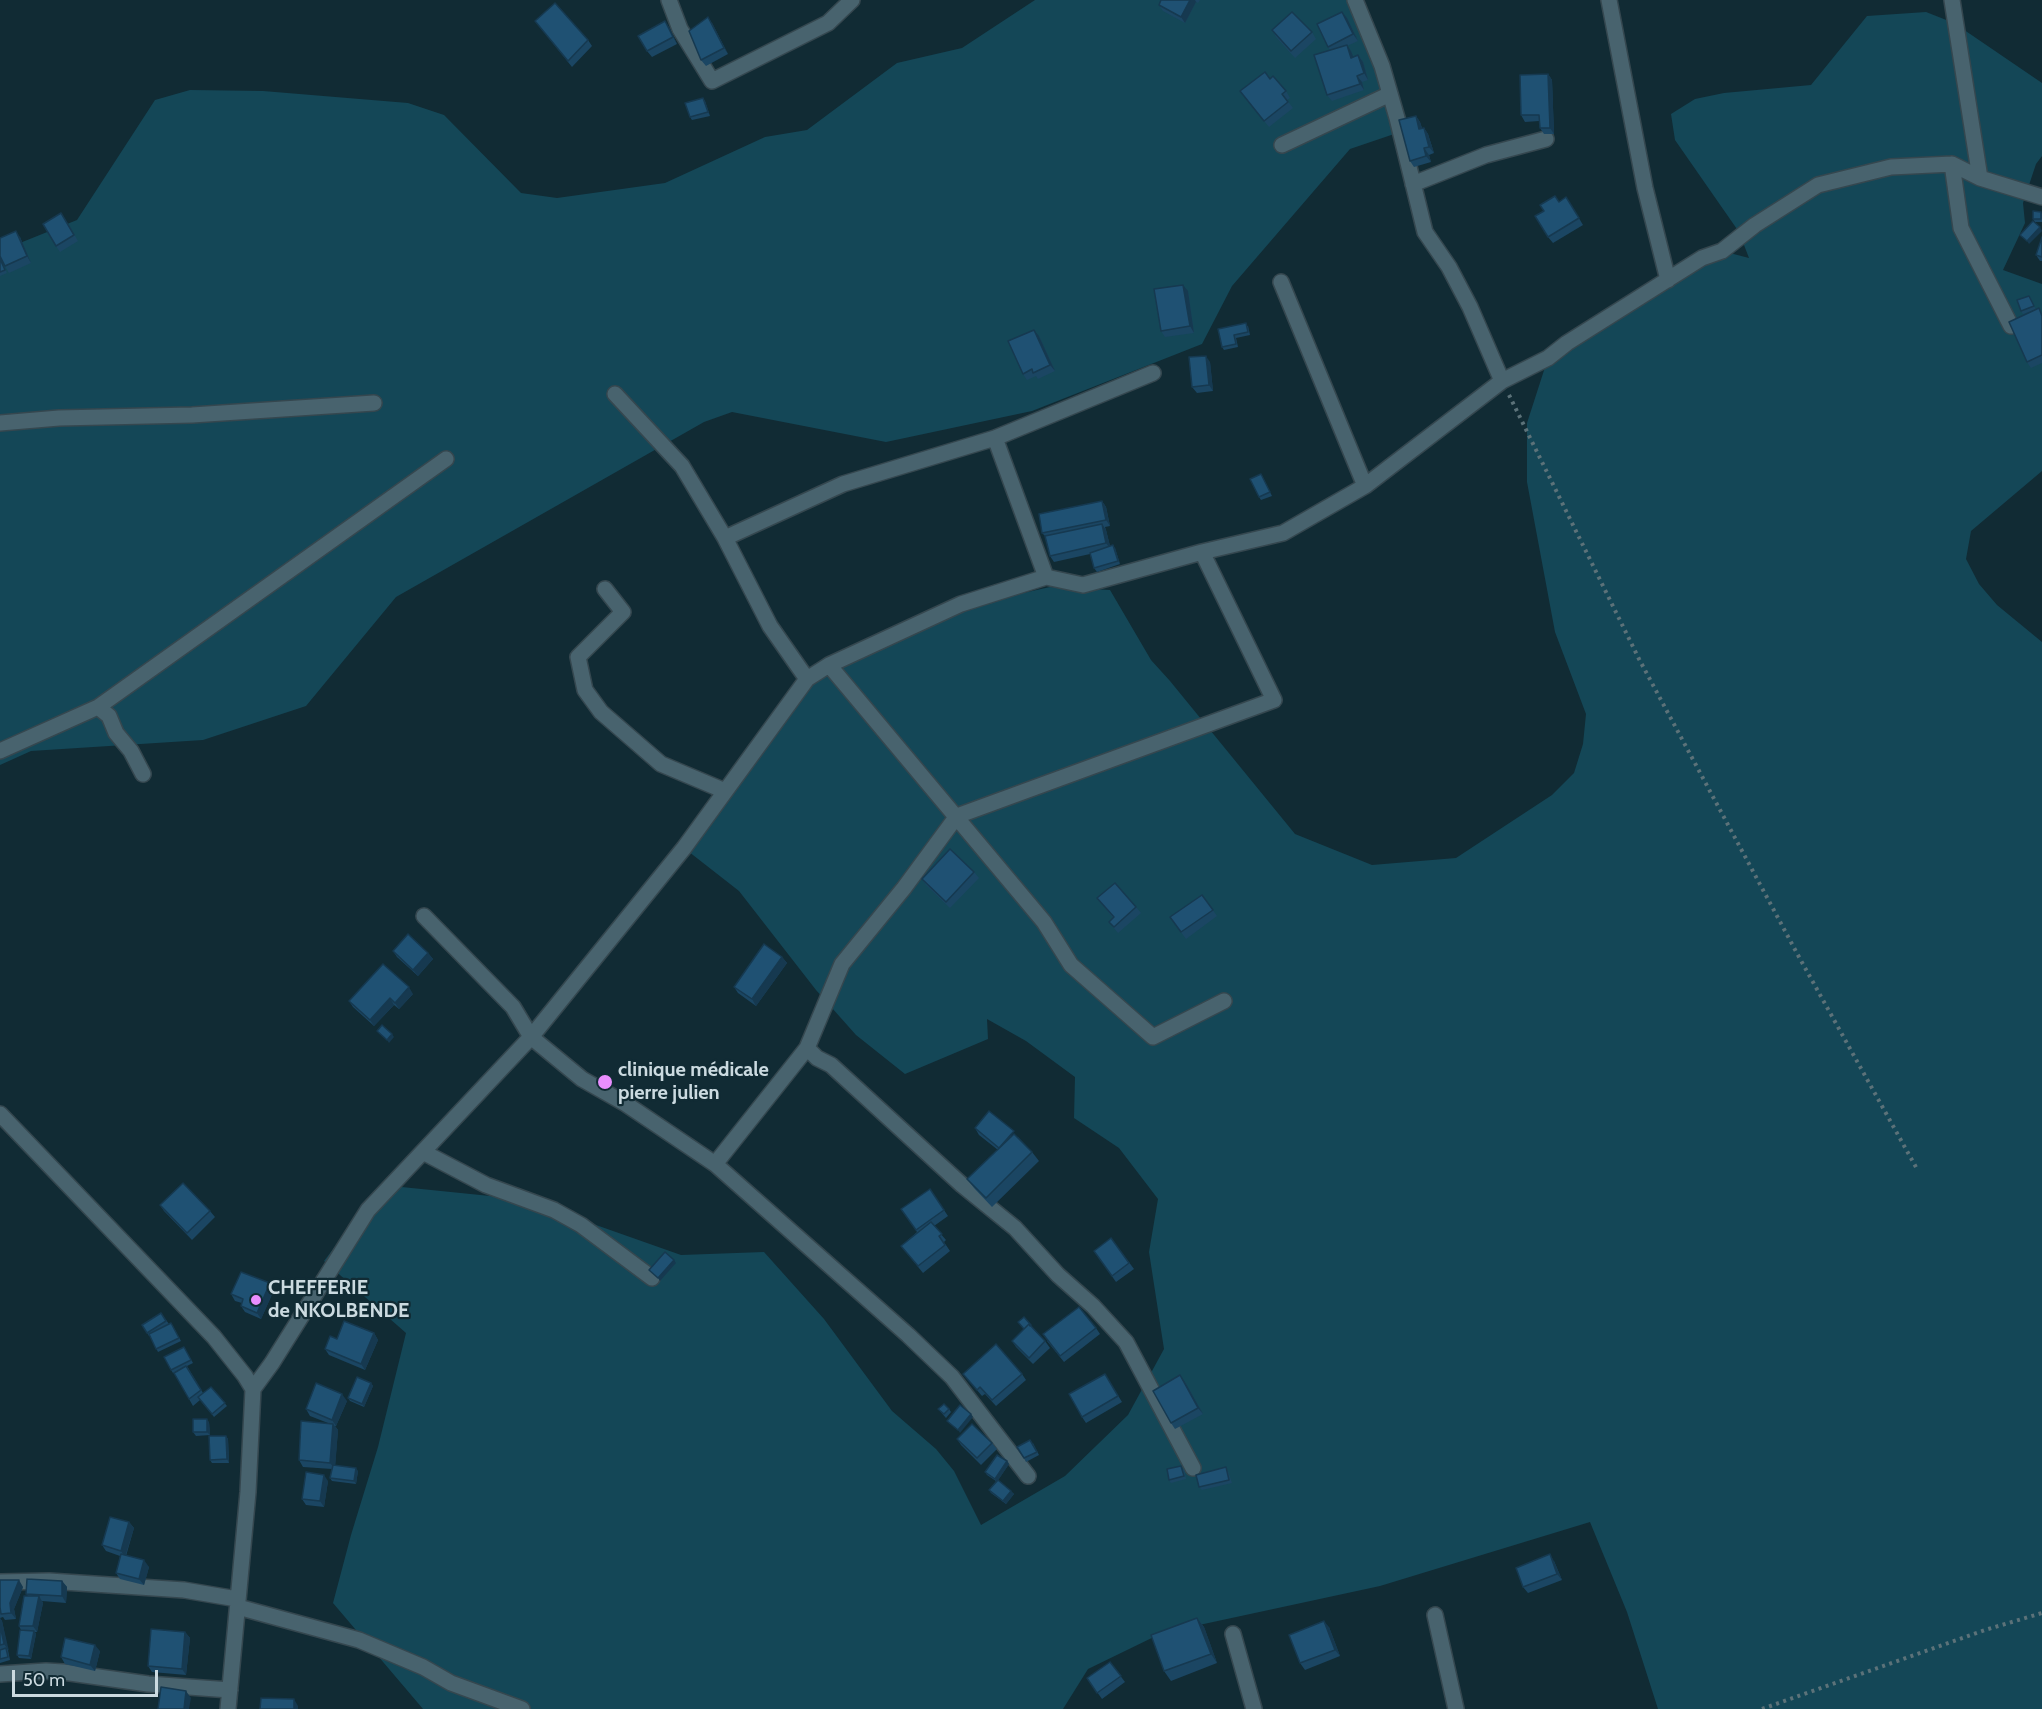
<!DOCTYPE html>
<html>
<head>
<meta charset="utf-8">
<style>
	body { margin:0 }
	#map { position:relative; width:2042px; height:1709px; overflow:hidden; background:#112b34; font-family:Cabin,sans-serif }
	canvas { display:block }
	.scale { position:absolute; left:12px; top:1670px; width:146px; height:27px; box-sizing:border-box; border:3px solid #cbdae0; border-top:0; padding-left:8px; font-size:18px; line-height:21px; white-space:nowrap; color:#cbdae0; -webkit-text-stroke:4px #112b34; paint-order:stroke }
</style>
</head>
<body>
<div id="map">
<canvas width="2042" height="1709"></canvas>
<div class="scale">50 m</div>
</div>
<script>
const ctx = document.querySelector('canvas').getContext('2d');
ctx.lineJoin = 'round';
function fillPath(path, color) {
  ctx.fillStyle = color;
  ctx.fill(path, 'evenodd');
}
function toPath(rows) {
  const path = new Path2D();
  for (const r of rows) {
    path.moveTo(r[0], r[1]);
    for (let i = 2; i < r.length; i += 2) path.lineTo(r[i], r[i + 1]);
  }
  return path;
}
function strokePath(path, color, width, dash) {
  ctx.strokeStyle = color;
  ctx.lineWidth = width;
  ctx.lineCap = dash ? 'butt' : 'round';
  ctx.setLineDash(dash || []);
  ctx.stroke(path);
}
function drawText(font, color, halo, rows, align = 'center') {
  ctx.font = font + ' Cabin,sans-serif';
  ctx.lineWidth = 4.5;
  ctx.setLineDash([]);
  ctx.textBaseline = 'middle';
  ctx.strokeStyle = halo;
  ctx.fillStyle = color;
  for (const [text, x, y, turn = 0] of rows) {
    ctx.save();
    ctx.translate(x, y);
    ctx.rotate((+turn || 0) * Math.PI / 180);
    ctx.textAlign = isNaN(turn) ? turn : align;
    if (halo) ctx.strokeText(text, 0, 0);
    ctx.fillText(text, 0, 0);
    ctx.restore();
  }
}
fillPath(toPath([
	[1035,0,1352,0,1403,131,1350,149,1232,286,1202,344,1032,411,886,442,732,412,704,422,396,597,306,706,203,740,31,751,0,765,0,251,77,220,155,100,190,90,263,91,408,103,444,115,521,193,557,198,665,183,765,137,807,130,897,63,962,48],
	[1926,12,1954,23,2042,83,2042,156,2036,164,2023,203,2025,223,2003,270,2042,284,2042,471,1971,531,1966,559,1979,584,1997,605,2042,642,2042,1709,1658,1709,1627,1612,1590,1522,1380,1586,1162,1633,1088,1669,1063,1709,423,1709,333,1603,351,1535,378,1447,406,1333,324,1261,382,1185,490,1196,562,1213,681,1255,764,1252,824,1319,892,1411,936,1449,954,1471,981,1525,1065,1476,1128,1415,1164,1349,1149,1252,1158,1199,1119,1148,1074,1118,1075,1077,1026,1041,987,1019,988,1039,905,1074,856,1035,816,990,739,891,684,848,812,670,947,610,1050,587,1110,590,1151,660,1170,681,1295,834,1372,865,1456,858,1552,795,1574,773,1583,744,1586,714,1555,632,1527,482,1527,423,1548,358,1722,251,1749,258,1739,232,1675,140,1671,114,1695,99,1724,93,1811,85,1867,16]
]), '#144757');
const minor = toPath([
	[669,0,680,29,712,81,828,23,852,0],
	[1355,0,1382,66,1397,118,1425,232,1449,267,1470,307,1502,381],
	[1609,0,1645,188,1668,280],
	[1952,0,1980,178],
	[1282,145,1390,94],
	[1952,164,1961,228,2011,326],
	[1413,184,1486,155,1546,139],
	[1281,282,1365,486],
	[615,394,682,466,725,538,770,626,807,679],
	[0,423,59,418,192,415,374,403],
	[995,438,1046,577],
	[725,538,843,484,995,438,1153,373],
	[605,589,623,612,578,657,585,690,601,712,661,764,725,791],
	[829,665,1044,922,1071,965,1153,1037,1224,1001],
	[98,707,446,459],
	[0,751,98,707,109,716,116,733,131,751,143,774],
	[424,916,513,1007,531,1037,582,1079,626,1104,715,1164,908,1335,952,1377,1028,1476],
	[807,1048,842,964,904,888,957,816,1274,700,1202,552],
	[0,1114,214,1337,245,1376,253,1389,248,1492,228,1709],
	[423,1152,486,1185,554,1210,581,1225,652,1278],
	[715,1164,807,1048,817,1058,831,1065,962,1185,1015,1228,1058,1275,1093,1306,1126,1342,1193,1468],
	[253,1389,272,1363,368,1210,531,1037,684,848,807,679,829,665,961,604,1046,577,1083,585,1202,552,1283,533,1365,486,1502,381,1548,358,1567,343,1702,258,1722,251,1755,225,1818,185,1891,167,1952,164,1980,178,2042,197],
	[0,1582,49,1581,184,1590,237,1599],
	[238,1607,359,1640,423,1667,451,1683,522,1709],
	[1435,1615,1456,1709],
	[1233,1634,1254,1709],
	[0,1674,46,1671,63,1672,148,1684,230,1690]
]);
strokePath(minor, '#35474f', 18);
strokePath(toPath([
	[1509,395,1639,659,1799,957,1917,1169],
	[1762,1709,1985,1630,2042,1613]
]), '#5c7279', 4, [3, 4.5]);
strokePath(minor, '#48636e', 15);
fillPath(toPath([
	[1161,0,1200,0,1198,3,1195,1,1196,2,1185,23,1163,11,1159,5],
	[1342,12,1347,18,1358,41,1347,46,1351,51,1353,57,1358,55,1363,62,1368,80,1362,82,1364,90,1332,101,1327,95,1330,50,1328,47],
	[535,21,588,40,592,46,572,67],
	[665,21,669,27,677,44,652,57,647,51],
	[712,23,728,54,706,66,701,60],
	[1272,30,1312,32,1316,39,1295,58,1276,37],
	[1548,74,1552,80,1554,134,1544,134,1540,128,1539,121,1525,122,1521,115],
	[1270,79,1286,91,1290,98,1287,100,1293,108,1269,127,1240,91],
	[703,98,705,101,710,116,692,120,690,117],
	[1416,116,1420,122,1422,128,1424,128,1428,134,1434,153,1429,155,1431,162,1414,167,1410,161],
	[1559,202,1570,203,1583,225,1553,243,1548,237],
	[2042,213,2042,222,2035,222,2033,219],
	[65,219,78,241,60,252,56,246],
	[20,237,31,263,9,273,5,266],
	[2042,237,2042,261,2040,261,2036,255],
	[0,258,7,273,0,276],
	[1188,291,1194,333,1165,337,1161,331],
	[2029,296,2036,310,2023,314,2021,311],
	[2042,313,2042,363,2031,368,2027,362],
	[1248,326,1250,335,1236,338,1238,347,1224,350,1222,347,1218,329],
	[1039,336,1055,371,1038,379,1036,376,1027,380,1023,374],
	[1210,362,1213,391,1197,393,1192,387],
	[1261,474,1272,496,1261,500,1259,497],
	[1102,501,1106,507,1110,526,1105,527,1106,530,1110,546,1115,548,1120,564,1097,572,1094,568,1090,554,1054,562,1050,556,1046,537,1042,533],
	[974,872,979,878,950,908,926,885,922,879],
	[1202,895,1217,916,1186,939,1170,917],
	[1097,898,1136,907,1141,913,1118,933,1109,922,1113,918],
	[393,951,428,953,433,959,418,976,397,957],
	[782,957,787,963,756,1006,738,993,734,987],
	[413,994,399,1009,394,1005,374,1026,353,1007,349,1001],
	[975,1128,1018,1137,1032,1152,1039,1161,992,1207,974,1188,967,1179,998,1150,979,1135],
	[930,1189,948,1216,934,1226,946,1240,944,1242,950,1251,923,1273,901,1246,917,1232,901,1209],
	[160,1205,210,1211,215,1217,192,1240,164,1211],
	[1111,1238,1134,1269,1116,1282,1094,1251],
	[270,1283,274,1290,261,1319,245,1312,241,1306,242,1303,235,1301,231,1294],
	[161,1313,169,1324,171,1323,173,1326,181,1341,158,1352,150,1336,149,1336,142,1325],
	[1031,1325,1033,1329,1045,1341,1050,1348,1033,1364,1016,1347,1012,1341],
	[1096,1328,1100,1334,1064,1362,1047,1341],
	[374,1333,378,1340,365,1370,329,1355,325,1349,337,1339],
	[184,1347,193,1363,187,1366,203,1393,211,1387,227,1406,214,1417,200,1400,193,1406,189,1399,178,1371,173,1373,171,1370],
	[963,1374,1022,1374,1026,1380,996,1406,985,1394,982,1396],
	[1105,1374,1122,1402,1086,1423,1082,1417],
	[1185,1382,1203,1414,1175,1429,1171,1423],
	[371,1383,373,1386,364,1407,350,1401,348,1398],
	[347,1401,336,1426,335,1426,338,1430,335,1466,358,1471,356,1484,332,1481,330,1478,332,1469,303,1467,299,1460,328,1423,310,1416,306,1409],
	[938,1409,949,1409,951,1412,946,1418],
	[209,1422,210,1435,196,1436,193,1432],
	[226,1436,228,1439,229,1463,212,1463,210,1460],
	[957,1439,992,1443,997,1449,981,1465,961,1445],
	[1033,1443,1039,1455,1026,1462,1024,1458],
	[1007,1461,1009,1464,998,1480,1014,1494,1006,1504,991,1493,989,1490,996,1481,987,1475,985,1472],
	[1184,1469,1186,1479,1171,1483,1169,1480],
	[1228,1471,1232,1483,1202,1490,1199,1487],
	[328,1481,324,1507,306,1505,302,1499],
	[129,1522,134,1528,126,1556,149,1567,144,1585,120,1579,116,1573,120,1556,106,1551,102,1545],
	[1554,1561,1562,1580,1528,1593,1523,1587],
	[0,1580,23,1587,14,1609,16,1619,5,1620,3,1617,0,1618,2,1621,10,1660,0,1663],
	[62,1581,67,1587,66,1603,42,1601,43,1603,37,1632,35,1632,36,1634,31,1659,19,1658,17,1655,21,1630,19,1626,28,1596,26,1594],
	[1197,1618,1204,1627,1217,1663,1171,1681,1164,1671],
	[1329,1627,1340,1656,1305,1670,1300,1663],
	[185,1632,190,1638,186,1675,152,1672,148,1666],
	[100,1651,95,1671,65,1664,61,1657],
	[1110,1662,1125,1682,1102,1699,1087,1678]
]), '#1b4663');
fillPath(toPath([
	[1190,0,1195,0,1196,2,1185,23,1181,17],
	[1342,12,1347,18,1358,41,1353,34],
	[708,17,712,23,728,54,724,48],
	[665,21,669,27,677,44,673,37],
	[1347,45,1351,51,1356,64,1351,58],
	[1358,55,1363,62,1368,80,1364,73],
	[1548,74,1552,80,1554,134,1550,128],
	[1357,76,1362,82,1364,90,1360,84],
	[703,98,705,101,710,116,708,112],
	[1416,116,1420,122,1424,135,1419,129],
	[1424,128,1428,134,1434,153,1429,147],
	[1424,148,1429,155,1431,162,1426,156],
	[2040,227,2042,231,2029,244,2027,241],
	[16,231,20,237,31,263,27,256],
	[1183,285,1188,291,1194,333,1190,326],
	[1034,330,1039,336,1055,371,1050,365],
	[1206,356,1210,362,1213,391,1209,385],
	[1102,501,1106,507,1110,526,1106,520],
	[1102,524,1106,530,1111,550,1106,543],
	[1113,545,1115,548,1120,564,1118,561],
	[428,953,433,959,418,976,413,970],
	[782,957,787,963,756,1006,752,999],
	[409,987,413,994,399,1009,395,1003],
	[390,998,394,1005,374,1026,370,1020],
	[392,1034,394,1037,389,1043,387,1040],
	[674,1260,676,1263,660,1281,658,1278],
	[270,1283,274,1290,261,1319,257,1313],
	[374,1333,378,1340,365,1370,361,1364],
	[1180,1375,1185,1382,1203,1414,1198,1408],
	[371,1383,373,1386,364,1407,362,1404],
	[342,1394,347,1401,336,1426,332,1420],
	[971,1414,973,1417,960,1433,958,1430],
	[207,1419,209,1422,210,1435,207,1432],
	[333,1424,338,1430,335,1469,330,1463],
	[226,1436,228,1439,229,1463,227,1459],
	[1007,1461,1009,1464,997,1482,995,1479],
	[356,1468,358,1471,356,1484,354,1481],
	[324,1475,328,1481,324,1507,320,1501],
	[1011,1491,1014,1494,1006,1504,1003,1501],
	[129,1522,134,1528,125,1557,121,1551],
	[1550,1554,1554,1561,1562,1580,1557,1574],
	[144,1560,149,1567,144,1585,139,1579],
	[19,1580,23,1587,14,1609,16,1619,11,1613,10,1603],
	[62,1581,67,1587,66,1603,62,1596],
	[39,1596,43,1603,37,1632,33,1626],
	[0,1618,2,1621,9,1651,4,1644,0,1625],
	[1197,1618,1204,1627,1217,1663,1211,1654],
	[1324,1621,1329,1627,1340,1656,1335,1650],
	[34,1631,36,1634,31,1659,29,1656],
	[185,1632,190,1638,186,1675,182,1669],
	[95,1645,100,1651,95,1671,90,1665],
	[186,1691,191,1698,189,1709,184,1709],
	[294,1699,298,1706,298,1709,294,1709]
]), '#163950');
const building = toPath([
	[1161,0,1190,0,1181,17,1159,5,1161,0],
	[555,3,588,40,568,61,535,21,555,3],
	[1292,12,1312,32,1291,51,1272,30,1292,12],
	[1342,12,1353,34,1328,47,1317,24,1342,12],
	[708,17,724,48,701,60,689,31,708,17],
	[665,21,673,37,647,51,638,36,665,21],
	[1347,45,1351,58,1358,55,1364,73,1357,76,1360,84,1327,95,1314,55,1347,45],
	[1265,72,1270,79,1273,76,1286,91,1282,94,1288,102,1264,121,1240,91,1265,72],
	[1548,74,1550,128,1540,128,1539,115,1521,115,1520,75,1548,74],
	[703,98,708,112,690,117,685,103,703,98],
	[1416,116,1419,129,1424,128,1429,147,1424,148,1426,156,1410,161,1399,120,1416,116],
	[1555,196,1559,202,1566,197,1579,218,1548,237,1535,216,1544,211,1540,205,1555,196],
	[2033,211,2041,212,2041,219,2033,219,2033,211],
	[61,213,74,235,56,246,43,224,61,213],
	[2033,221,2040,227,2027,241,2020,235,2033,221],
	[16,231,27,256,5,266,0,256,0,238,16,231],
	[2042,237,2042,257,2036,255,2042,237],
	[0,259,5,270,0,272,0,259],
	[1183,285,1190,326,1161,331,1154,289,1183,285],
	[2029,296,2034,306,2021,311,2017,300,2029,296],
	[2039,308,2042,316,2042,355,2027,362,2009,322,2039,308],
	[1246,323,1248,332,1234,335,1236,344,1222,347,1218,329,1246,323],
	[1034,330,1050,365,1033,373,1032,369,1023,374,1008,341,1034,330],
	[1206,356,1209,385,1192,387,1189,357,1206,356],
	[1261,474,1270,492,1259,497,1250,479,1261,474],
	[1102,501,1106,520,1042,533,1039,514,1102,501],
	[1102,524,1106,543,1050,556,1045,536,1102,524],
	[1113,545,1118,561,1094,568,1090,553,1113,545],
	[950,849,974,872,946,902,922,879,950,849],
	[1115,883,1136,907,1114,927,1109,922,1114,917,1097,898,1115,883],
	[1202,895,1213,910,1181,932,1170,917,1202,895],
	[408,934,428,953,413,970,393,951,408,934],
	[764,944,782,957,752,999,734,987,764,944],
	[383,964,409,987,395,1003,390,998,370,1020,349,1001,383,964],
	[382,1025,392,1034,387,1040,377,1031,382,1025],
	[989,1111,1014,1131,999,1148,975,1128,989,1111],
	[1014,1134,1032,1152,986,1198,967,1179,1014,1134],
	[183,1183,210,1211,187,1233,160,1205,183,1183],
	[930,1189,944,1210,916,1230,901,1209,930,1189],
	[931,1222,942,1234,939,1236,945,1245,918,1266,901,1246,931,1222],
	[1111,1238,1129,1263,1112,1276,1094,1251,1111,1238],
	[665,1252,674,1260,658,1278,649,1270,665,1252],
	[241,1272,270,1283,257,1313,241,1306,243,1299,231,1294,241,1272],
	[1079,1307,1096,1328,1060,1356,1043,1334,1079,1307],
	[161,1313,166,1321,147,1333,142,1325,161,1313],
	[1024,1317,1031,1325,1030,1326,1029,1324,1024,1329,1018,1322,1024,1317],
	[344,1321,374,1333,361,1364,325,1349,330,1336,337,1339,344,1321],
	[171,1323,179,1338,156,1349,149,1334,171,1323],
	[1029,1324,1045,1341,1029,1358,1012,1341,1029,1324],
	[996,1344,1022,1374,992,1400,980,1387,977,1390,963,1374,996,1344],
	[184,1347,191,1360,171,1370,164,1357,184,1347],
	[186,1366,201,1390,189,1399,174,1373,186,1366],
	[1105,1374,1118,1396,1082,1417,1069,1394,1105,1374],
	[1180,1375,1198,1408,1171,1423,1153,1391,1180,1375],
	[357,1377,371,1383,362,1404,348,1398,357,1377],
	[316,1383,342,1394,332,1420,306,1409,316,1383],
	[211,1387,225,1403,212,1414,198,1397,211,1387],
	[944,1404,949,1409,944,1414,938,1409,944,1404],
	[960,1405,971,1414,958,1430,947,1421,960,1405],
	[193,1419,207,1419,207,1432,193,1432,193,1419],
	[301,1421,333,1424,330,1463,299,1460,301,1421],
	[972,1424,992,1443,977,1458,957,1439,972,1424],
	[209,1436,226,1436,227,1459,210,1460,209,1436],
	[1030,1440,1037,1452,1024,1458,1017,1447,1030,1440],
	[997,1455,1007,1461,995,1479,985,1472,997,1455],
	[333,1465,356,1468,354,1481,330,1478,333,1465],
	[1181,1466,1184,1476,1169,1480,1167,1469,1181,1466],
	[1226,1467,1229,1480,1199,1487,1196,1475,1226,1467],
	[306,1472,324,1475,320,1501,302,1499,306,1472],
	[998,1480,1011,1491,1003,1501,989,1490,998,1480],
	[110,1517,129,1522,121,1551,102,1545,110,1517],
	[121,1554,144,1560,139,1579,116,1573,121,1554],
	[1550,1554,1557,1574,1523,1587,1516,1568,1550,1554],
	[27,1579,62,1581,62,1596,26,1594,27,1579],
	[0,1580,19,1580,10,1603,11,1613,1,1614,0,1607,0,1580],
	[24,1596,39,1596,33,1626,19,1626,24,1596],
	[1197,1618,1211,1654,1164,1671,1151,1635,1197,1618],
	[1324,1621,1335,1650,1300,1663,1289,1635,1324,1621],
	[0,1625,4,1644,0,1645,0,1625],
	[151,1629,185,1632,182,1669,148,1666,151,1629],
	[20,1630,34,1631,29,1656,17,1655,20,1630],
	[65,1638,95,1645,90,1665,61,1657,65,1638],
	[6,1648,8,1657,0,1659,0,1650,6,1648],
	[1110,1662,1121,1676,1097,1693,1087,1678,1110,1662],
	[161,1687,186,1691,184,1709,158,1709,161,1687],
	[261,1698,294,1699,294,1709,260,1709,261,1698]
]);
fillPath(building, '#1f5173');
strokePath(building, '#163950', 1.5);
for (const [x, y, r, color] of [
	[605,1082,8,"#e98efe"],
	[256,1300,6,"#e98efe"]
]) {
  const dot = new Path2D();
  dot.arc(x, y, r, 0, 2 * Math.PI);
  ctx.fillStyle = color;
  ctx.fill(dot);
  strokePath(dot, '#112b34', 2);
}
drawText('bold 20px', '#cbdae0', '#112b34', [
	["clinique médicale",618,1070],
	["pierre julien",618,1093],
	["CHEFFERIE",268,1288],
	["de NKOLBENDE",268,1311]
], 'left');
</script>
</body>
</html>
